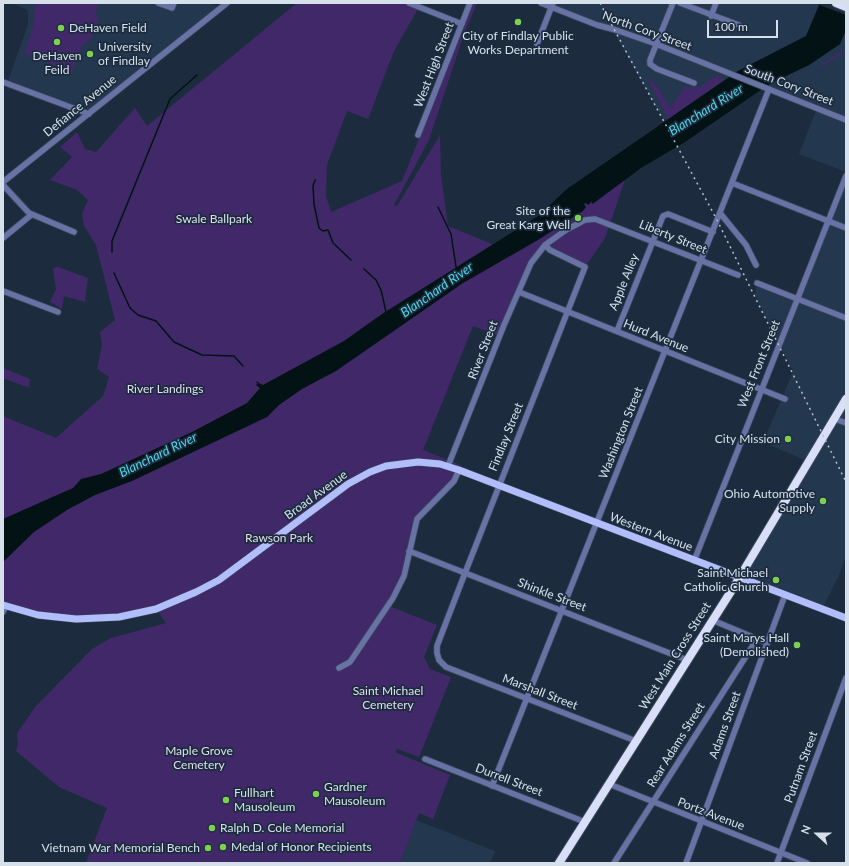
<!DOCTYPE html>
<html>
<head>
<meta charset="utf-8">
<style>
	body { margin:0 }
	#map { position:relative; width:849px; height:866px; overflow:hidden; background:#1c2c3e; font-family:Lato,sans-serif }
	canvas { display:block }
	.frame { position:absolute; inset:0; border:4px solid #d5e0eb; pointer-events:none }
	.north { position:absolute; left:797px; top:814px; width:40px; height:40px; -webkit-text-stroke:3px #1c2c3e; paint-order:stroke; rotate:291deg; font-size:11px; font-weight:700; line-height:16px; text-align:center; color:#d5e0eb }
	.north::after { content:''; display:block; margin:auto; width:14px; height:18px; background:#d5e0eb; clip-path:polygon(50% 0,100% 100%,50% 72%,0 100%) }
	.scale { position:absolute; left:707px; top:20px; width:71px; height:18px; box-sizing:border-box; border:2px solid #d5e0eb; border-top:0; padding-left:5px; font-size:12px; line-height:14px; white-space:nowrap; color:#d5e0eb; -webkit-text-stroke:3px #1c2c3e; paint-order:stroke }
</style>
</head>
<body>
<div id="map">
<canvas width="849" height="866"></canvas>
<div class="frame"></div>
<div class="north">N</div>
<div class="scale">100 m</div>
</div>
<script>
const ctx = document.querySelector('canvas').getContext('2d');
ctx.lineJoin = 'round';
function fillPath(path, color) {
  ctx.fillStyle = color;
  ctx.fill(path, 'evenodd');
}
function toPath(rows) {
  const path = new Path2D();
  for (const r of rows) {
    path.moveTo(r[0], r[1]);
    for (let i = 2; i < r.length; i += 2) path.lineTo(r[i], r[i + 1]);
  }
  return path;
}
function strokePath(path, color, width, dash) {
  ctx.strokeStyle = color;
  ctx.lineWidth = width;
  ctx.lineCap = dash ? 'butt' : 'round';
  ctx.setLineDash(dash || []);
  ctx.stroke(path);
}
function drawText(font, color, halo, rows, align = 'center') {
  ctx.font = font + ' Lato,sans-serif';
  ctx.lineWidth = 3.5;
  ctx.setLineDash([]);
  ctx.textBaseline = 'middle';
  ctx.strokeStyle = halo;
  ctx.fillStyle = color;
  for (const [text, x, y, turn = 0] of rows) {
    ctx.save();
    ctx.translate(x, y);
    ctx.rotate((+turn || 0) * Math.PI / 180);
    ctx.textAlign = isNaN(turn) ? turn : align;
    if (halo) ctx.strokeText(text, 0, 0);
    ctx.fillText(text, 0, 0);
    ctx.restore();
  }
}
fillPath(toPath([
	[11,3,151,3,171,11,175,3,209,3,220,8,89,114,7,84,28,24,28,10],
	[541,3,820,3,806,36,738,71,668,119,663,119,612,29],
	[846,30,846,172,799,154,817,108,764,87,809,65,840,44],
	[846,176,846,555,839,575,822,609,739,577,809,462,763,442,793,372,755,295,757,283,797,298],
	[416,820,495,851,490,863,400,863]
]), '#23374e');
fillPath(toPath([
	[37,3,99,3,96,13,98,21,92,37,82,46,73,71,70,72,24,53,34,24,33,14],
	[297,3,409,3,419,7,394,51,368,119,347,111,327,165,326,196,331,212,402,181,473,3,477,3,463,37,429,140,394,205,397,206,440,135,441,176,448,226,492,244,496,249,625,180,605,238,585,267,542,247,537,254,500,336,473,326,423,450,461,465,456,478,419,516,407,565,389,606,437,625,424,657,430,669,451,677,419,757,397,749,395,752,450,775,433,819,419,813,400,863,86,863,107,808,59,787,16,751,18,745,17,733,36,706,92,649,111,638,166,623,156,609,105,618,62,618,6,606,3,612,3,416,56,438,103,396,109,377,97,369,102,345,100,332,115,320,96,245,84,226,82,214,88,200,77,190,50,180,72,157,60,147,77,132,85,149,96,152,135,108,147,126],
	[844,50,843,53,816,70,823,63],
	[717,75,724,80,668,119,647,77,658,87,670,108,685,87,700,87],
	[58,267,88,278,85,302,64,296,62,309,50,302,56,289,53,268],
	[3,368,30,379,29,387,24,386,3,378]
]), '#412868');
fillPath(toPath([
	[820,3,846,3,846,30,840,44,809,65,771,83,685,142,641,168,594,203,592,204,591,201,589,205,585,203,584,204,586,207,583,211,538,240,463,283,336,371,302,389,279,405,267,417,132,481,95,495,67,510,34,532,3,562,3,519,73,488,81,479,101,474,192,432,247,403,260,388,256,385,259,383,263,385,344,341,382,314,538,216,567,189,738,71,806,36]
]), '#031215');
fillPath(toPath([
	[818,3,846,3,846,15,817,4]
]), '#1c2c3e');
strokePath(toPath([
	[315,180,313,186,314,204,319,228,323,231,328,230,333,243,351,260],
	[438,207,451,234,456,267],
	[112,252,112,241,170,99,197,75],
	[364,269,376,280,381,290,386,312],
	[114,273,130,308,138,315,156,321,174,342,202,355,234,356,243,366],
	[257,382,258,383]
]), '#031215', 1.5);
const minor = toPath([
	[158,3,172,8,174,3],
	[409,3,462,24],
	[541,3,597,25,616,30,656,44,846,120],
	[673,3,650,60,650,64,657,69,694,83],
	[680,3,739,25],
	[711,16,716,3],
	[537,44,553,3],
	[3,82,89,114],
	[418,135,470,3],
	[3,182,227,3],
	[732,183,846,228],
	[3,185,29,213,74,232],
	[720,213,746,245,756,265],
	[3,238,31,215],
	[545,245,550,250,585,267,465,573,437,646,437,653,439,660,446,667,636,741],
	[757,283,846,318],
	[3,291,58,312],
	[519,292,785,399],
	[617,331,663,216,668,214,713,232],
	[835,419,846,423],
	[448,466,504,325,531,263,545,245,566,230,585,220,595,219,738,275],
	[409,551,687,660],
	[694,561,846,176],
	[3,612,6,606],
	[712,620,767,643],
	[339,668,350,662,393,598,404,576,417,519,454,481,459,470],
	[425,759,585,822],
	[609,784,807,863],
	[492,786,769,89],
	[614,863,757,639],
	[686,863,785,595],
	[777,863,846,678]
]);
const major = toPath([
	[3,605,38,615,76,619,119,617,156,609,196,592,219,580,348,484,370,472,386,466,418,462,440,464,459,470,846,618]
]);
const highway = toPath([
	[836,3,846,7],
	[559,863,735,585,846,399]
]);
strokePath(minor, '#3a495a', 7);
strokePath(major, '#3a495a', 8);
strokePath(highway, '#3a495a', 10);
strokePath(minor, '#6972a5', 5.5);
strokePath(major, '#b2befc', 7);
strokePath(highway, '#d9dff8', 8);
strokePath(toPath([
	[600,3,717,220,846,482]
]), '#b4c0cc', 1.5, [2, 4]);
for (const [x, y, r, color] of [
	[518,22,4,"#7ed053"],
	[61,28,4,"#7ed053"],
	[57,42,4,"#7ed053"],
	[90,54,4,"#7ed053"],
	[578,218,4,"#7ed053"],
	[788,439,4,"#7ed053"],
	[823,501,4,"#7ed053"],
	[776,580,4,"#7ed053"],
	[797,645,4,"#7ed053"],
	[316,794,4,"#7ed053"],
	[226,800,4,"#7ed053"],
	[212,828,4,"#7ed053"],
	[223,847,4,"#7ed053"],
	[208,848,4,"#7ed053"]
]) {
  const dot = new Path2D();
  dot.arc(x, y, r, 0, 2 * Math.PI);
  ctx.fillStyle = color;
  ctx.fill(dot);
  strokePath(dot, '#1c2c3e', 1.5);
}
drawText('12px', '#d5e0eb', '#1c2c3e', [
	["DeHaven Field",69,28],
	["City of Findlay Public",518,36,"center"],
	["Works Department",518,50,"center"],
	["University",98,47],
	["of Findlay",98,61],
	["DeHaven",57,56,"center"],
	["Feild",57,70,"center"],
	["Site of the",570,211,"right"],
	["Great Karg Well",570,225,"right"],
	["City Mission",780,439,"right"],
	["Ohio Automotive",815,494,"right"],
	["Supply",815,508,"right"],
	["Saint Michael",768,573,"right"],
	["Catholic Church",768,587,"right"],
	["Saint Marys Hall",789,638,"right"],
	["(Demolished)",789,652,"right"],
	["Gardner",324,787],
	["Mausoleum",324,801],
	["Fullhart",234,793],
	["Mausoleum",234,807],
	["Ralph D. Cole Memorial",220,828],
	["Medal of Honor Recipients",231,847],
	["Vietnam War Memorial Bench",200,848,"right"]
], 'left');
drawText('12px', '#d5e0eb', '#1c2c3e', [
	["North Cory Street",647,31,20],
	["West High Street",434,65,-69],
	["South Cory Street",789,85,21],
	["Defiance Avenue",80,106,-39],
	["Liberty Street",673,237,22],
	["Apple Alley",624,282,-68],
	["Hurd Avenue",656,336,22],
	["River Street",483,350,-69],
	["West Front Street",759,364,-68],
	["Washington Street",621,433,-68],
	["Findlay Street",506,437,-68],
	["Broad Avenue",316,495,-36],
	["Western Avenue",651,532,21],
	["Shinkle Street",552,595,21],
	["West Main Cross Street",675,656,-58],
	["Marshall Street",540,692,21],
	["Adams Street",725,725,-70],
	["Rear Adams Street",676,745,-58],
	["Putnam Street",801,767,-70],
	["Durrell Street",509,780,21],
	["Portz Avenue",711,814,21]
]);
drawText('12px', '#e1dbf0', '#1c2c3e', [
	["Swale Ballpark",214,219],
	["River Landings",165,389],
	["Rawson Park",279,538],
	["Saint Michael",388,691],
	["Cemetery",388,705],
	["Maple Grove",199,751],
	["Cemetery",199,765]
]);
drawText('italic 13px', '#4ed4e3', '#1c2c3e', [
	["Blanchard River",706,110,-32],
	["Blanchard River",437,290,-35],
	["Blanchard River",158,455,-26]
]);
</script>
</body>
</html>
